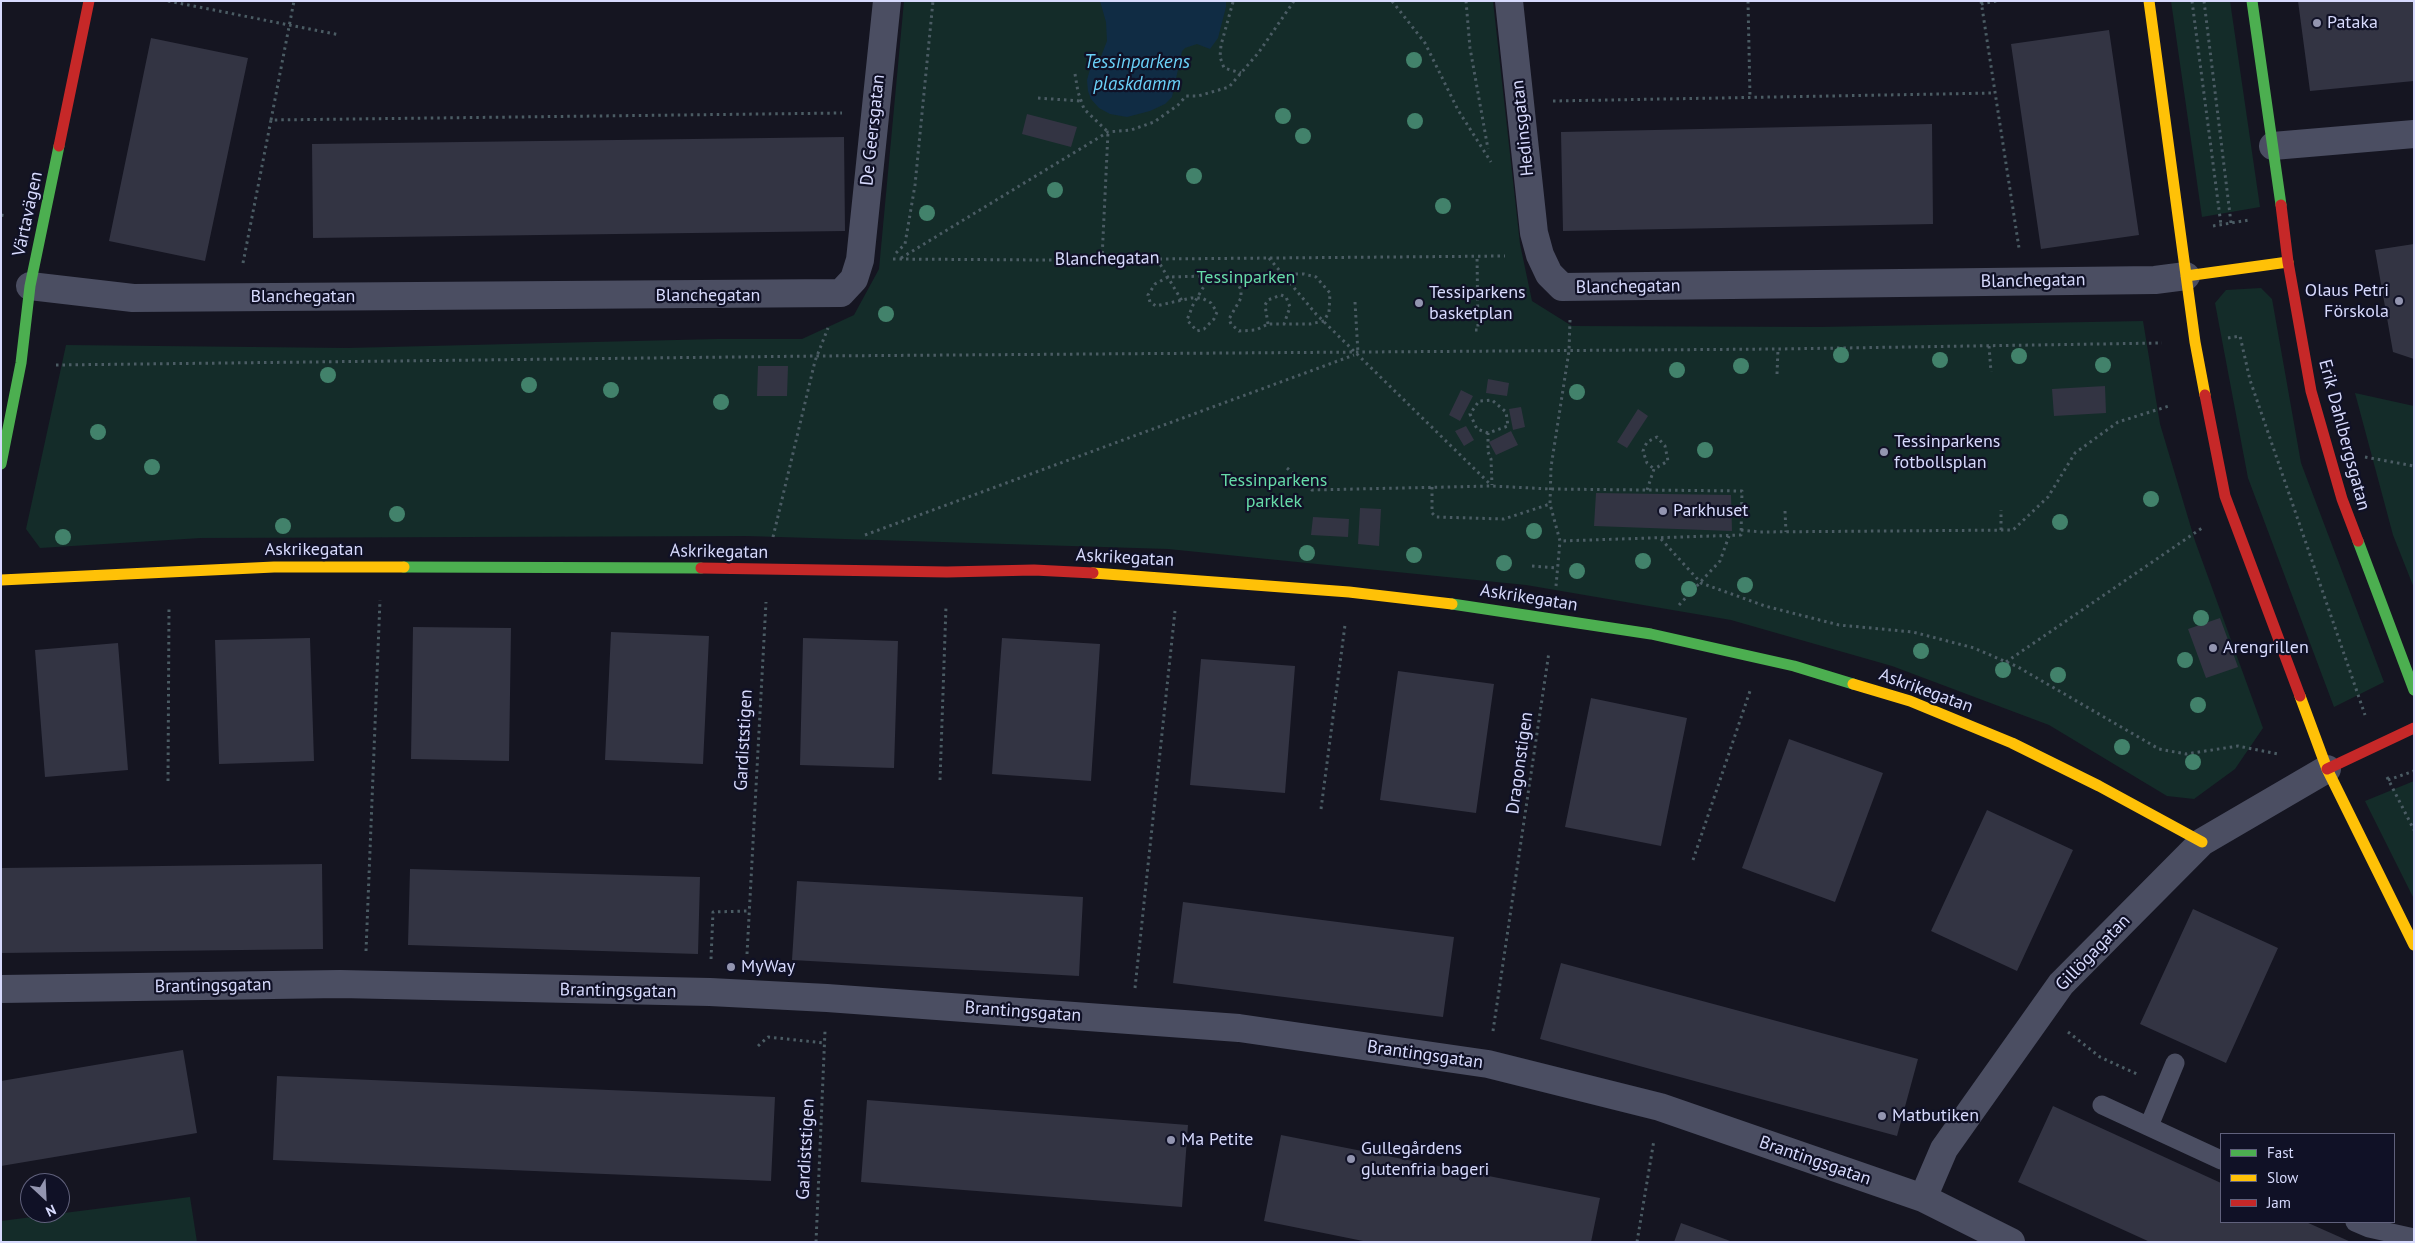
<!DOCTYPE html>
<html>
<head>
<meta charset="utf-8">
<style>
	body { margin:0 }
	#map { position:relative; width:2415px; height:1243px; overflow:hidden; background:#151521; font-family:"PT Sans",sans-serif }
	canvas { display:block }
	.frame { position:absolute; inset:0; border:2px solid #d7dafd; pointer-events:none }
	.legend { position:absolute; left:2220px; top:1133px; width:175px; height:90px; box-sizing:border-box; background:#101126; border:1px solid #60617c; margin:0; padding:6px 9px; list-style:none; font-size:15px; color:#d7dafd }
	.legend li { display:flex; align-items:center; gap:10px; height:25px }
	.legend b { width:25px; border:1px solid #60617c }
	.north { position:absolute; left:20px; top:1173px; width:50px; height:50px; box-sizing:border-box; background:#101126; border:1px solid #60617c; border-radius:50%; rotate:155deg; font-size:14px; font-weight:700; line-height:20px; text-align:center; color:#d7dafd }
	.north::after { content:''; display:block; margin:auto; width:18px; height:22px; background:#9395b0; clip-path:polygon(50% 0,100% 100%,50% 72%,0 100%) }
</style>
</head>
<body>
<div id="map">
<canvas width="2415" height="1243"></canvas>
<div class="frame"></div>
<ul class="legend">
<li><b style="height:6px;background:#4caf50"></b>Fast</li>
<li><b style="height:6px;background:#ffc107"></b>Slow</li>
<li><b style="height:6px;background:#c62828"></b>Jam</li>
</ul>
<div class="north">N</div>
</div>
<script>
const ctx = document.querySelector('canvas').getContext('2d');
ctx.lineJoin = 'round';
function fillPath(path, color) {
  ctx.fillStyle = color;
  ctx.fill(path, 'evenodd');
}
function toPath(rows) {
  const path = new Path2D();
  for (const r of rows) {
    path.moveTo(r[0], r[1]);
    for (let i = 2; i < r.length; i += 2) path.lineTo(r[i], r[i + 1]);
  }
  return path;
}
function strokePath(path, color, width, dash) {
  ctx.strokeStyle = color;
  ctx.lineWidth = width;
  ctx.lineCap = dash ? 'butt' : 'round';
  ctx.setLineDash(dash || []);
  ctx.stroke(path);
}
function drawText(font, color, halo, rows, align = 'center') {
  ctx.font = font + ' "PT Sans",sans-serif';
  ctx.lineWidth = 4.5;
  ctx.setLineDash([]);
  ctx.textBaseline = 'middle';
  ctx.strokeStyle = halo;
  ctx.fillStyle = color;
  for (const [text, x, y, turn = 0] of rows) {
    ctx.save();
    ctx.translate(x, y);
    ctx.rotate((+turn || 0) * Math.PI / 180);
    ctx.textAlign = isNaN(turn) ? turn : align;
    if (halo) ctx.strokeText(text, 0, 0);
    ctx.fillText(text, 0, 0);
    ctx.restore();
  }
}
fillPath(toPath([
	[904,1,1493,1,1520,244,1532,301,1572,326,1819,327,2143,321,2160,424,2195,541,2263,728,2235,769,2194,799,2167,796,2049,725,1892,666,1731,620,1526,585,1168,549,747,536,201,538,40,548,26,529,66,345,347,348,717,339,802,339,854,315,879,269],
	[2171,1,2230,1,2260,207,2202,217],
	[2261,288,2272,299,2301,463,2384,682,2334,707,2248,478,2215,303,2226,290],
	[2355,393,2414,406,2414,588,2393,535],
	[2414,781,2414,899,2365,801],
	[190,1197,197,1242,1,1242,1,1221]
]), '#142c29');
fillPath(toPath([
	[1100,1,1226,1,1226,7,1218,38,1210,49,1197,44,1185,48,1182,51,1172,97,1165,104,1150,111,1127,117,1110,114,1099,108,1091,99,1088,91,1087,80,1092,62,1100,59,1107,41,1106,22]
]), '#102c44');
fillPath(toPath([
	[2298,1,2414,1,2414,81,2310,91],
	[2109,30,2139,235,2041,249,2011,44],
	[151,38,248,58,205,261,109,241],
	[1027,114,1077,127,1071,147,1022,134],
	[1932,124,1933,224,1563,231,1561,132],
	[844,137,845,231,313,238,312,144],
	[2414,244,2414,359,2393,352,2375,250],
	[758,366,788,366,787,396,757,396],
	[1488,379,1509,383,1507,396,1486,393],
	[2105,386,2106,413,2054,416,2052,389],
	[1461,390,1473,396,1460,421,1449,415],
	[1521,407,1525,427,1513,430,1509,409],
	[1638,409,1648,416,1627,448,1617,442],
	[1466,426,1474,440,1464,446,1455,431],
	[1511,431,1518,445,1496,455,1489,442],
	[1596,493,1731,495,1732,531,1594,526],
	[1360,508,1381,509,1379,546,1358,544],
	[1313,517,1349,519,1348,537,1311,535],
	[2220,618,2238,667,2206,678,2188,629],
	[413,627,511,628,509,761,411,759],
	[611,632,709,636,703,764,605,760],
	[310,638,314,761,219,764,215,640],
	[803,638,898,641,894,768,800,765],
	[1002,638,1100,644,1091,781,992,774],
	[118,643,128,770,45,777,35,650],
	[1201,659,1295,666,1285,793,1190,785],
	[1398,671,1494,684,1476,813,1380,800],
	[1591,698,1687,718,1661,846,1565,827],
	[1789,739,1883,773,1835,902,1742,868],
	[1987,810,2073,850,2017,971,1931,931],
	[322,864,323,949,1,953,1,868],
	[410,869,700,877,698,954,408,945],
	[797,881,1083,897,1079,976,792,960],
	[1183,902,1454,937,1443,1017,1173,983],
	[2193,909,2278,948,2226,1063,2140,1024],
	[1561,963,1918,1059,1897,1136,1540,1039],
	[183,1050,197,1133,1,1166,1,1081],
	[277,1076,775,1097,771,1181,273,1160],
	[867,1100,1188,1125,1182,1207,861,1182],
	[2053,1106,2221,1183,2221,1222,2306,1222,2351,1242,2150,1242,2018,1182],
	[1281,1135,1600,1198,1591,1242,1368,1242,1264,1221],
	[1681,1223,1733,1242,1674,1242]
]), '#333443');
strokePath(toPath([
	[168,1,340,35],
	[1392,1,1425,43,1458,110,1491,162],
	[1466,1,1470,48,1488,149],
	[1748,1,1750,97],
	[1981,1,2019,248],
	[2192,1,2221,225],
	[2204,1,2231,223],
	[1233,2,1221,45,1220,57,1224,68,1241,73],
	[1981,4,1997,1],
	[1075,74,1078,92,1084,109,1108,132,1102,259],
	[1038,98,1080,101],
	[1553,101,1995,93],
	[271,120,294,1],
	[1,215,7,216],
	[2213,226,2249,220],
	[896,253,905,244,915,185,933,1],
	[901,258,1108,132,1131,130,1154,122,1178,105,1186,96,1198,96,1229,87,1259,52,1294,1],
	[1269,258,1316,314,1491,485],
	[893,259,1042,260,1505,256],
	[1157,259,1182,301],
	[243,263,271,120,842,113],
	[1210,276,1197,298,1193,305,1187,320,1197,331,1204,329,1214,319,1217,312,1211,303,1202,298,1191,298,1156,306,1150,302,1148,295,1155,284,1168,277,1281,274,1304,274,1316,277,1330,293,1329,312,1324,321,1310,324,1268,324,1256,330,1239,331,1231,324,1229,319,1241,298,1241,290,1234,276],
	[1355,302,1358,353],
	[1268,324,1265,305,1268,300,1281,295,1286,297,1290,307,1284,324],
	[1475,330,1478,330,1477,255],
	[2228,338,2240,336,2250,380,2365,715],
	[1989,346,1991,372],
	[56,365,817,356,1778,349,2162,343],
	[1777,374,1778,349],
	[1488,433,1477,429,1470,414,1479,401,1492,400,1506,412,1508,426,1488,433,1488,452,1491,459,1492,485],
	[2365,457,2414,466],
	[1287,468,1312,490,1492,486,1550,489,1742,491,1741,535,1560,541],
	[1432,487,1432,513,1436,517,1504,519,1550,504],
	[1647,490,1654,469,1668,461,1665,446,1657,437,1647,442,1643,451,1647,463,1654,469],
	[1785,511,1786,532],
	[1741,530,1760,532,2013,530,2048,497,2075,453,2118,422,2169,406],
	[2001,530,2001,510],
	[865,535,1354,355],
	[773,537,815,361,828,328],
	[1661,539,1701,583,1765,606,1839,625,1913,632,1974,648,2018,667,2159,749,2186,754,2238,746,2278,754],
	[1532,566,1558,568],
	[1556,586,1560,541,1550,504,1551,467,1569,351,1570,320],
	[1679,605,1720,561,1729,536],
	[2006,662,2202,528],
	[2387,777,2414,830],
	[940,780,946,606],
	[2388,780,2414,771],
	[168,781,169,606],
	[1321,809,1345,625],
	[1693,860,1750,691],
	[366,951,380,600],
	[747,954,766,602],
	[711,959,713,912,747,911],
	[1135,988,1175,611],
	[1493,1031,1549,652],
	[2068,1032,2100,1057,2139,1075],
	[758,1046,768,1037,824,1043],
	[816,1242,825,1031],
	[1637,1242,1654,1140]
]), '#4b5c64', 3, [2.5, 4]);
strokePath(toPath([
	[2102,1105,2221,1160],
	[2149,1126,2175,1063],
	[2355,1222,2369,1228,2414,1238]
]), '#4b4e62', 19);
strokePath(toPath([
	[1509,1,1534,233,1540,255,1549,274,1562,287,2155,280,2186,276],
	[2273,146,2414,134],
	[30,286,133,298,841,293,854,279,860,260,887,1],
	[1,989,340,984,710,992,827,998,1239,1028,1488,1064,1660,1107,1923,1198,2011,1242],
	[1923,1198,1944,1149,2061,984,2202,842,2327,769]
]), '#4b4e62', 28);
strokePath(toPath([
	[2252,1,2281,205],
	[1,464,21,363,30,286,59,146],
	[2358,541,2414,690],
	[404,567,701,568],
	[1452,604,1651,634,1794,666,1853,684]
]), '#4caf50', 11);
strokePath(toPath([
	[2149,1,2195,342,2205,395],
	[2186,276,2288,262],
	[1093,573,1349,592,1452,604],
	[1,580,274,567,404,567],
	[1853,684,1910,701,2012,743,2099,786,2202,842],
	[2300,696,2327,769,2414,945]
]), '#ffc107', 11);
strokePath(toPath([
	[59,146,89,1],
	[2281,205,2288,262,2311,391,2342,499,2358,541],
	[2205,395,2225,496,2300,696],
	[701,568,947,572,1034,570,1093,573],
	[2327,769,2414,728]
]), '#c62828', 11);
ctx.fillStyle = '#42826b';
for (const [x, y] of [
	[1414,60],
	[1283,116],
	[1415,121],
	[1303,136],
	[1194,176],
	[1055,190],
	[1443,206],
	[927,213],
	[886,314],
	[1841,355],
	[2019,356],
	[1940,360],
	[2103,365],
	[1741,366],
	[1677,370],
	[328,375],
	[529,385],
	[611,390],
	[1577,392],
	[721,402],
	[98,432],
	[1705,450],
	[152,467],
	[2151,499],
	[397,514],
	[2060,522],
	[283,526],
	[1534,531],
	[63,537],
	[1307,553],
	[1414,555],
	[1643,561],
	[1504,563],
	[1577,571],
	[1745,585],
	[1689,589],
	[2201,618],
	[1921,651],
	[2185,660],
	[2003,670],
	[2058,675],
	[2198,705],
	[2122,747],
	[2193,762]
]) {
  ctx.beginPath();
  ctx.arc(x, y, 8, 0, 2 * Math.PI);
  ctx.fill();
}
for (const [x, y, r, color] of [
	[2317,23,5,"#9395b0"],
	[2399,301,5,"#9395b0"],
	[1419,303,5,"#9395b0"],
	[1884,452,5,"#9395b0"],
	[1663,511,5,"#9395b0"],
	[2213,648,5,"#9395b0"],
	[731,967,5,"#9395b0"],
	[1882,1116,5,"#9395b0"],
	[1171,1140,5,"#9395b0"],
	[1351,1159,5,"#9395b0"]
]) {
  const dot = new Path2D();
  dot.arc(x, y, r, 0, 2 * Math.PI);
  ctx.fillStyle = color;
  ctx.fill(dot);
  strokePath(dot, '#101126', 2);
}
drawText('18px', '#d7dafd', '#101126', [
	["Pataka",2327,23],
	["Olaus Petri",2389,291,"right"],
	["Förskola",2389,312,"right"],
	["Tessiparkens",1429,293],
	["basketplan",1429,314],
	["Tessinparkens",1894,442],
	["fotbollsplan",1894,463],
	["Parkhuset",1673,511],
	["Arengrillen",2223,648],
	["MyWay",741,967],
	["Matbutiken",1892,1116],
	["Ma Petite",1181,1140],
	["Gullegårdens",1361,1149],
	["glutenfria bageri",1361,1170]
], 'left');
drawText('18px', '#d7dafd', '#101126', [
	["Hedinsgatan",1523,128,-96],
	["De Geersgatan",873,130,-84],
	["Värtavägen",28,214,-78],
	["Blanchegatan",1107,259,-1],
	["Blanchegatan",2033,281,-1],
	["Blanchegatan",1628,287,-1],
	["Blanchegatan",708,296],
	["Blanchegatan",303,297],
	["Erik Dahlbergsgatan",2344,435,75],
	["Askrikegatan",314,550],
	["Askrikegatan",719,552,1],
	["Askrikegatan",1125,558,3],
	["Askrikegatan",1529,598,9],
	["Askrikegatan",1926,691,20],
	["Gardiststigen",744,740,-87],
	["Dragonstigen",1520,763,-82],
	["Gillögagatan",2093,953,-46],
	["Brantingsgatan",213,986,-1],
	["Brantingsgatan",618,991,1],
	["Brantingsgatan",1023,1012,4],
	["Brantingsgatan",1425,1055,8],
	["Gardiststigen",806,1149,-87],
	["Brantingsgatan",1815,1161,19]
]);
drawText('18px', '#66dba8', '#101126', [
	["Tessinparken",1246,278],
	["Tessinparkens",1274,481],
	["parklek",1274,502]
]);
drawText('italic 19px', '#6ad1f8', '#101126', [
	["Tessinparkens",1137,63],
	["plaskdamm",1137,85]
]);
</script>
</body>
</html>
